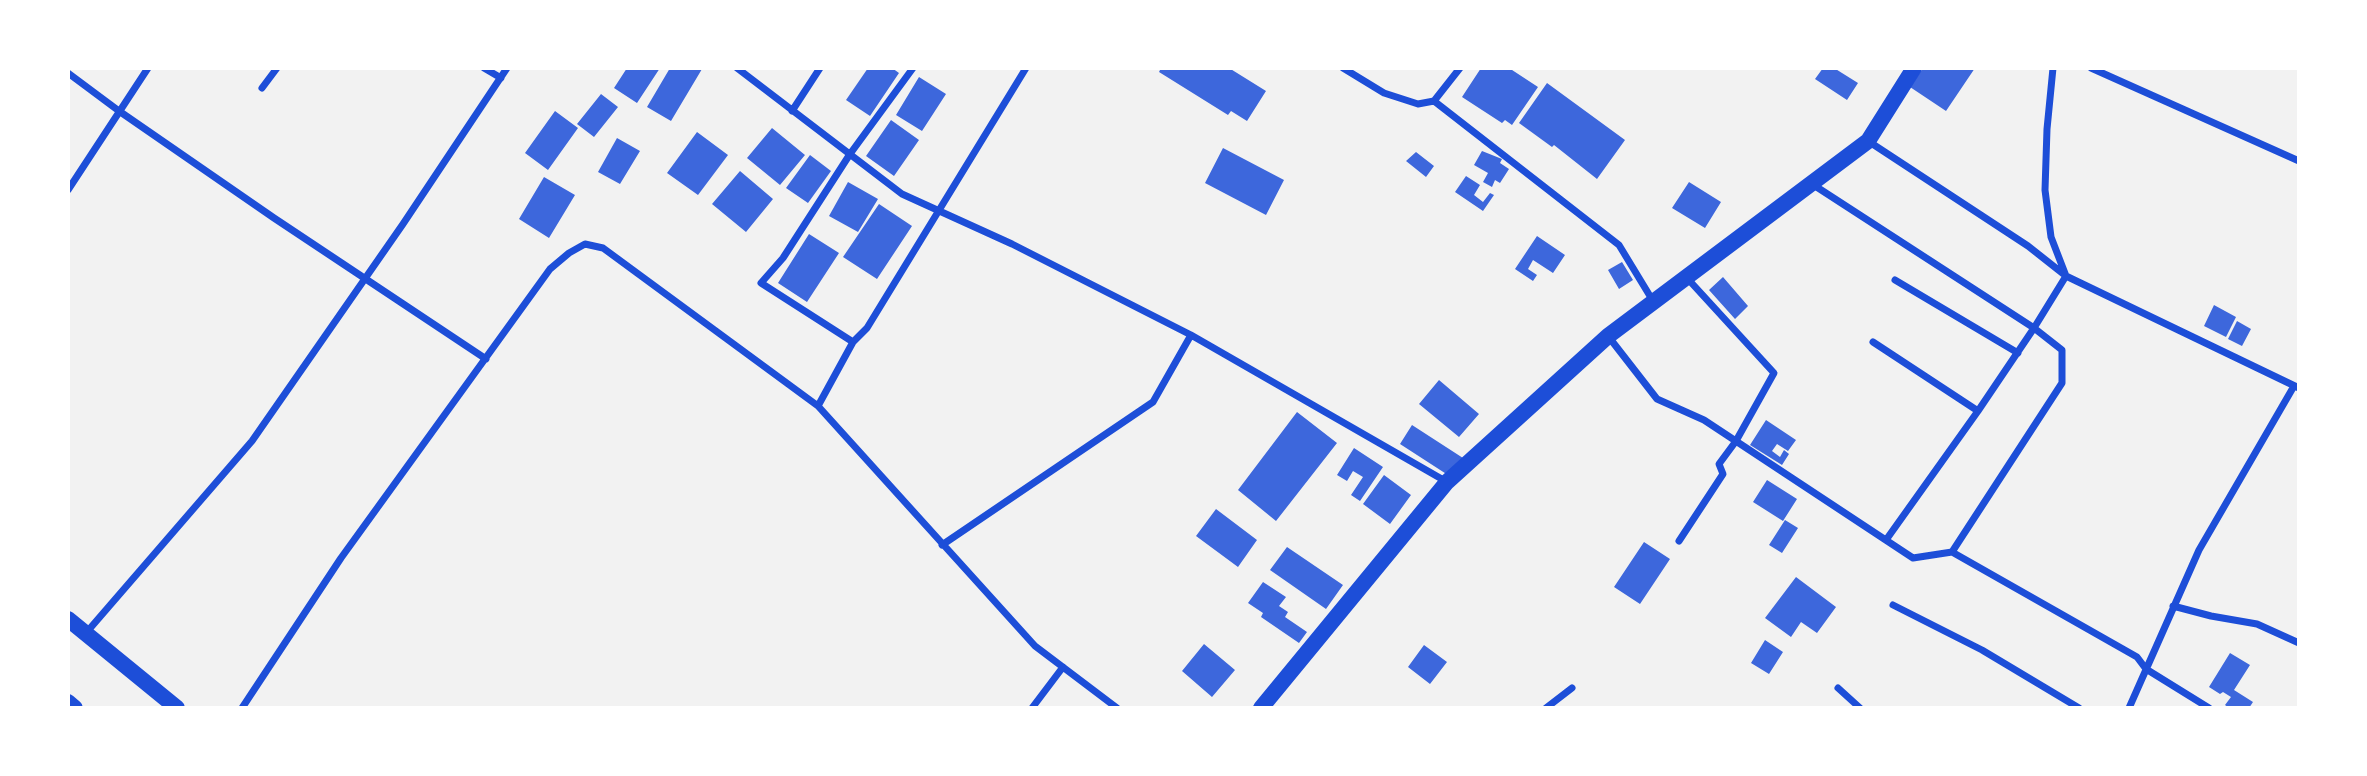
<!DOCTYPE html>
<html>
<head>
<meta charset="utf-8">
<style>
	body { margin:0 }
	#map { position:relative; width:2367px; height:776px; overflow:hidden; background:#f2f2f2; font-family:Barlow,sans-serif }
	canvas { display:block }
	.frame { position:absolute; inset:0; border:70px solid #fff; pointer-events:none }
</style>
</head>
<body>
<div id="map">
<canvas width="2367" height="776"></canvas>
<div class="frame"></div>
</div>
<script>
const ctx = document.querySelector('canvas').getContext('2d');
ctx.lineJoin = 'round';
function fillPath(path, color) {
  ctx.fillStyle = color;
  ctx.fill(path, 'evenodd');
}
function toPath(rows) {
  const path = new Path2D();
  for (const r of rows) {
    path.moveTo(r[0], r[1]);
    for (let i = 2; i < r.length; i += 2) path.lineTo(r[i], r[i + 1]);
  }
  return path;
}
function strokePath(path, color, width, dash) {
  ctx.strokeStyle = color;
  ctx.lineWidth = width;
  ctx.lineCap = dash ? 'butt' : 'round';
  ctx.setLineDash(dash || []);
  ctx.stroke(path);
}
fillPath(toPath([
	[627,68,660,68,637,103,614,88],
	[670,68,702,69,671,121,647,107],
	[868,68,892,68,899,73,870,116,846,100],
	[1161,68,1229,68,1266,91,1247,121,1231,111,1228,115,1159,72],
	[1481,68,1509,68,1538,87,1512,125,1505,120,1502,123,1462,97],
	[1823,68,1834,68,1858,83,1847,100,1815,79],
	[1923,68,1975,68,1946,111,1910,87],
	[919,77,946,94,922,131,896,115],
	[1547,83,1625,140,1597,179,1554,145,1552,147,1519,123],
	[601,94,618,107,594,137,577,124],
	[555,111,578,128,548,170,525,153],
	[891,120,919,140,894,176,866,156],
	[772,128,805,155,780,185,747,158],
	[697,132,728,155,698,195,667,173],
	[617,138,640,151,620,184,598,172],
	[1223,148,1284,180,1266,215,1205,183],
	[1482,151,1502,159,1500,163,1509,169,1500,183,1495,180,1492,187,1483,182,1488,173,1474,165],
	[1416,152,1434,166,1426,177,1406,161],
	[810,155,831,171,808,203,786,188],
	[740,171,773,199,746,232,712,204],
	[1466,176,1480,185,1474,195,1483,202,1490,193,1494,195,1483,211,1455,192],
	[544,177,575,195,549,238,519,219],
	[848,182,878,199,858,232,829,216],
	[1689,182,1721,202,1705,228,1672,208],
	[879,204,912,226,877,279,843,257],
	[809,234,839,253,807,302,778,283],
	[1537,236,1565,255,1553,273,1533,260,1528,269,1537,275,1533,281,1515,269],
	[1622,262,1633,280,1619,289,1608,270],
	[1723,277,1748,306,1735,319,1709,290],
	[2214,305,2236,317,2226,337,2204,326],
	[2237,321,2251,329,2242,346,2228,339],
	[1439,380,1479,414,1459,437,1419,404],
	[1297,412,1337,443,1276,521,1238,490],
	[1766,420,1796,440,1788,451,1777,444,1772,451,1780,457,1784,450,1789,454,1782,465,1750,445],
	[1412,425,1463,458,1451,477,1400,444],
	[1354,448,1383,467,1360,501,1351,495,1363,477,1353,471,1347,481,1337,475],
	[1384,475,1411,495,1390,524,1363,504],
	[1767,480,1797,499,1783,521,1753,502],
	[1216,509,1257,540,1238,567,1196,536],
	[1785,520,1798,528,1782,553,1769,545],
	[1644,542,1670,559,1640,604,1614,587],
	[1287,547,1343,585,1326,609,1270,570],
	[1796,577,1836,607,1817,633,1801,622,1791,637,1765,618],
	[1263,582,1286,597,1279,606,1288,612,1285,617,1307,632,1299,643,1261,617,1263,613,1248,603],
	[1765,640,1783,652,1769,674,1751,663],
	[1204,644,1235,670,1212,697,1182,671],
	[1424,645,1447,662,1430,684,1408,667],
	[2230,653,2250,665,2234,690,2253,702,2249,708,2229,708,2225,705,2231,697,2223,692,2220,694,2209,687]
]), '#3d67dc');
strokePath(toPath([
	[484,68,501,78],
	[737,68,902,194,1012,244,1191,335,1447,482],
	[1343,68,1384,93,1418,104,1434,101,1460,68],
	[2091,68,2299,161],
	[68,73,119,111,274,218,486,359],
	[262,88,277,68],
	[1434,101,1619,245,1653,301],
	[792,111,820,68],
	[1868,141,2028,246,2066,276,2299,388],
	[1812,184,2034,328,1978,411,1886,540],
	[68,190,148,68],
	[1895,280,2018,353],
	[1608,336,1657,399,1704,420,1913,558,1952,552,2137,657,2146,669,2209,708],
	[853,342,761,283,783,258,850,154,913,68],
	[1873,342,1978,411],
	[818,406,853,342,867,328,1026,68],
	[1679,541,1723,474,1719,464,1736,441,1774,373,1687,278],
	[942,545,1153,402,1191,335],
	[1952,552,2062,383,2062,350,2034,328,2066,276,2051,237,2045,190,2047,129,2053,68],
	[1893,605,1982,650,2079,708],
	[2173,606,2211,616,2257,624,2299,643],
	[86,633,252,441,403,224,507,68],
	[1838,688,1860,708],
	[242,708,341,558,550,269,569,253,585,244,603,248,818,406,1035,646,1117,708],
	[1032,708,1063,667],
	[1546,708,1572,688],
	[2129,708,2199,550,2294,386]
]), '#1d4ed8', 7);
strokePath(toPath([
	[68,619,177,708],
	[68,702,75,708],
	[1261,708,1447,482,1608,336,1868,141,1914,68]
]), '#1d4ed8', 16);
</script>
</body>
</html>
